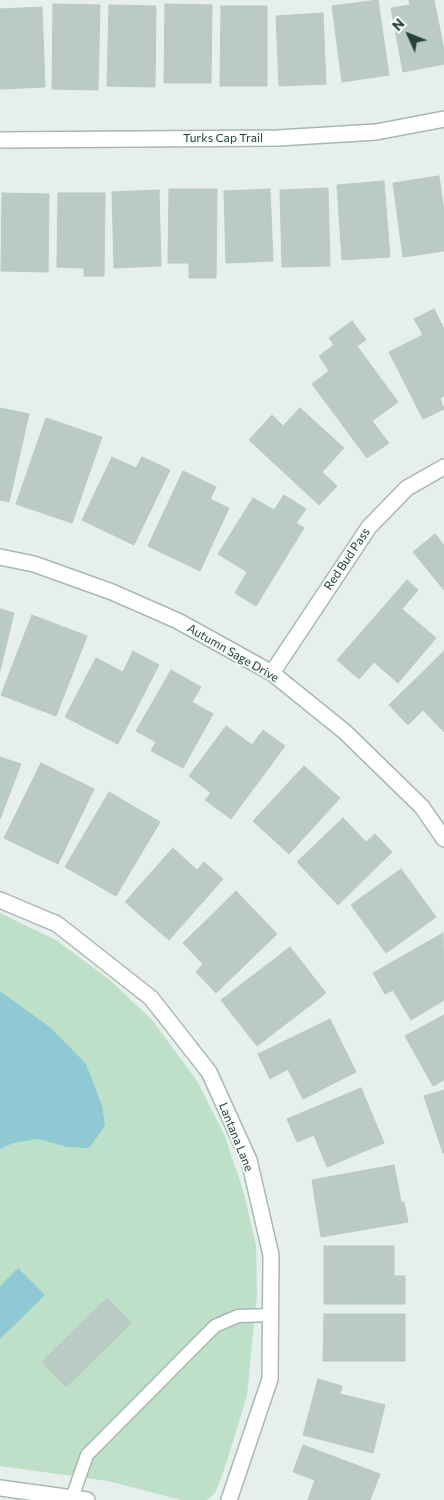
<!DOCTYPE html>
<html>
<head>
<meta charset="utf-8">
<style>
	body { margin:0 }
	#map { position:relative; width:444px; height:1500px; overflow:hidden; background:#e6efeb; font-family:Commissioner,sans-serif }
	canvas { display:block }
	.north { position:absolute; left:384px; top:10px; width:50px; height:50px; -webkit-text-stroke:4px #f7fbf9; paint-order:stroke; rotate:314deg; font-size:14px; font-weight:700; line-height:20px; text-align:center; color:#24423a }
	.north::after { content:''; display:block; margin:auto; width:18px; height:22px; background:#24423a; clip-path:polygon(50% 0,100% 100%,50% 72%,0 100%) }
</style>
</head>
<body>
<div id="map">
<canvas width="444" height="1500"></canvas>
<div class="north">N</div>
</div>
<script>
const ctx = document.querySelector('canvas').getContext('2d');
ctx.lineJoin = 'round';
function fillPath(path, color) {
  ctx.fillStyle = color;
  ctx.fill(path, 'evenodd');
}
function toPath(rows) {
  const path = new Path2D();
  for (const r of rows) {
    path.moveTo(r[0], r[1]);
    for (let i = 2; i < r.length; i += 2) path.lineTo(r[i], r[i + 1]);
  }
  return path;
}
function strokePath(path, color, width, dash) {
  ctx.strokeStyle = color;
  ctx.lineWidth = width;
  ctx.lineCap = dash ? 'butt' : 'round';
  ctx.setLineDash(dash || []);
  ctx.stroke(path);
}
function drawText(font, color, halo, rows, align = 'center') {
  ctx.font = font + ' Commissioner,sans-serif';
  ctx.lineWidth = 4;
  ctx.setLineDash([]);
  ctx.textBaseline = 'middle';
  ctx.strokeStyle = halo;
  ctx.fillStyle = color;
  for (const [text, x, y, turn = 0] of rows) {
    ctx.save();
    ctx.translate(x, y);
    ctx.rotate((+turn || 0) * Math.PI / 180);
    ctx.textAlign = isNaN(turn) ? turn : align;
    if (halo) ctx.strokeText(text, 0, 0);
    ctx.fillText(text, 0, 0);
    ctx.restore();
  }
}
fillPath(toPath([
	[0,913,56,940,110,980,153,1021,197,1081,224,1134,243,1190,256,1245,257,1294,247,1396,223,1473,215,1493,207,1500,181,1500,108,1481,0,1466]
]), '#bfe0c8');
fillPath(toPath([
	[0,991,51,1028,86,1064,102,1106,105,1126,89,1148,67,1147,38,1139,13,1143,0,1149],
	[18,1268,45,1295,0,1339,0,1286]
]), '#8ec9d4');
const building = toPath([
	[378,0,389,75,342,82,332,6,378,0],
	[409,0,434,0,444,50,444,64,403,72,391,8,410,5,409,0],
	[53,4,100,5,98,90,52,89,53,4],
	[165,4,212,5,211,83,164,83,165,4],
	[109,5,156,6,155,87,107,86,109,5],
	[221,6,267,6,267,86,220,86,221,6],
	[42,7,45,87,0,89,0,9,42,7],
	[323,13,326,84,279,86,276,16,323,13],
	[439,176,444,212,444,251,403,257,393,183,439,176],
	[384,181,390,257,342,260,337,185,384,181],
	[328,188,330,266,282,267,280,190,328,188],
	[169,189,217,189,216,278,189,278,189,263,168,263,169,189],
	[270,189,273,261,226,263,224,191,270,189],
	[159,190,161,266,114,268,112,192,159,190],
	[2,193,49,194,48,272,1,271,2,193],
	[58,193,105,193,104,276,84,276,84,268,57,267,58,193],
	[434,309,444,329,444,396,440,398,444,409,423,419,389,352,423,335,414,319,434,309],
	[352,321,366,340,357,346,398,402,372,421,389,443,367,458,312,384,329,371,319,356,334,345,329,338,352,321],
	[0,408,29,414,9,502,0,500,0,408],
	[300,408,344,448,322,472,337,486,319,505,249,440,272,415,283,426,300,408],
	[46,418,102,437,72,523,16,504,46,418],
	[112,457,136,468,142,457,170,470,134,545,82,520,112,457],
	[183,471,216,487,210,499,229,508,200,571,148,546,183,471],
	[284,495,306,509,296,523,304,528,256,606,235,593,247,572,218,554,253,498,274,510,284,495],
	[435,534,444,545,444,590,413,552,435,534],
	[407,580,418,590,402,609,436,638,398,683,374,662,359,679,337,660,407,580],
	[0,609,14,613,0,671,0,609],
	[32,615,87,636,56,716,1,695,32,615],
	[133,651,159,665,118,744,65,717,96,658,123,672,133,651],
	[444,651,444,732,423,710,408,725,389,705,444,651],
	[171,670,201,687,192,702,213,714,183,768,151,751,156,742,136,731,171,670],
	[226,726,252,745,263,730,285,746,231,819,205,800,211,793,189,776,226,726],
	[0,757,21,764,0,819,0,757],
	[41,763,94,789,58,864,4,838,41,763],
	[304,766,340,798,289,854,253,821,304,766],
	[109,792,160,822,116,896,65,867,109,792],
	[343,818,366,842,375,834,392,852,338,905,297,862,343,818],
	[173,848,197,870,204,862,223,879,169,940,125,902,173,848],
	[401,869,436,917,386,953,351,905,401,869],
	[236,891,277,934,216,993,196,972,203,964,183,943,236,891],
	[443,933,444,1000,411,1020,393,990,385,994,373,973,443,933],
	[290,947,326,993,257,1046,221,1000,290,947],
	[444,1015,444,1080,433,1086,405,1036,444,1015],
	[330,1019,356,1072,303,1099,288,1069,270,1079,258,1054,330,1019],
	[361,1088,384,1143,327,1167,314,1135,297,1142,287,1119,361,1088],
	[444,1090,444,1153,443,1153,424,1096,444,1090],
	[394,1165,401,1202,404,1202,408,1222,321,1237,312,1180,394,1165],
	[324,1246,394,1246,394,1276,405,1276,405,1304,324,1304,324,1246],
	[107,1298,131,1323,66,1387,42,1362,107,1298],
	[324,1314,405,1314,405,1361,323,1361,324,1314],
	[318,1379,342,1386,340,1394,385,1405,373,1453,303,1435,318,1379],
	[303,1445,380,1474,370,1500,308,1500,315,1480,293,1472,303,1445]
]);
fillPath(building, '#bbcac4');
strokePath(building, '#b8c9c2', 1);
const service = toPath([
	[72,1498,87,1455,215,1326,238,1316,271,1315]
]);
const minor = toPath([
	[0,140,278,138,376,132,444,119],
	[0,557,34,564,112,592,178,621,272,673,345,732,422,807,444,839],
	[272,673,369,527,407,488,444,467],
	[0,900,57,924,151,998,209,1072,249,1160,271,1255,270,1379,229,1500]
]);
const tertiary = toPath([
	[0,1488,87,1500]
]);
strokePath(service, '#a8b8b2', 15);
strokePath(minor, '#a8b8b2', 18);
strokePath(tertiary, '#a8b8b2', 18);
strokePath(service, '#fff', 12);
strokePath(minor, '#fff', 15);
strokePath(tertiary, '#fff', 15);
drawText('12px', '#24423a', '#f7fbf9', [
	["Turks Cap Trail",223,138],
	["Red Bud Pass",347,559,-56],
	["Autumn Sage Drive",233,653,30],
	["Lantana Lane",236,1137,68]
]);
</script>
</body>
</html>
